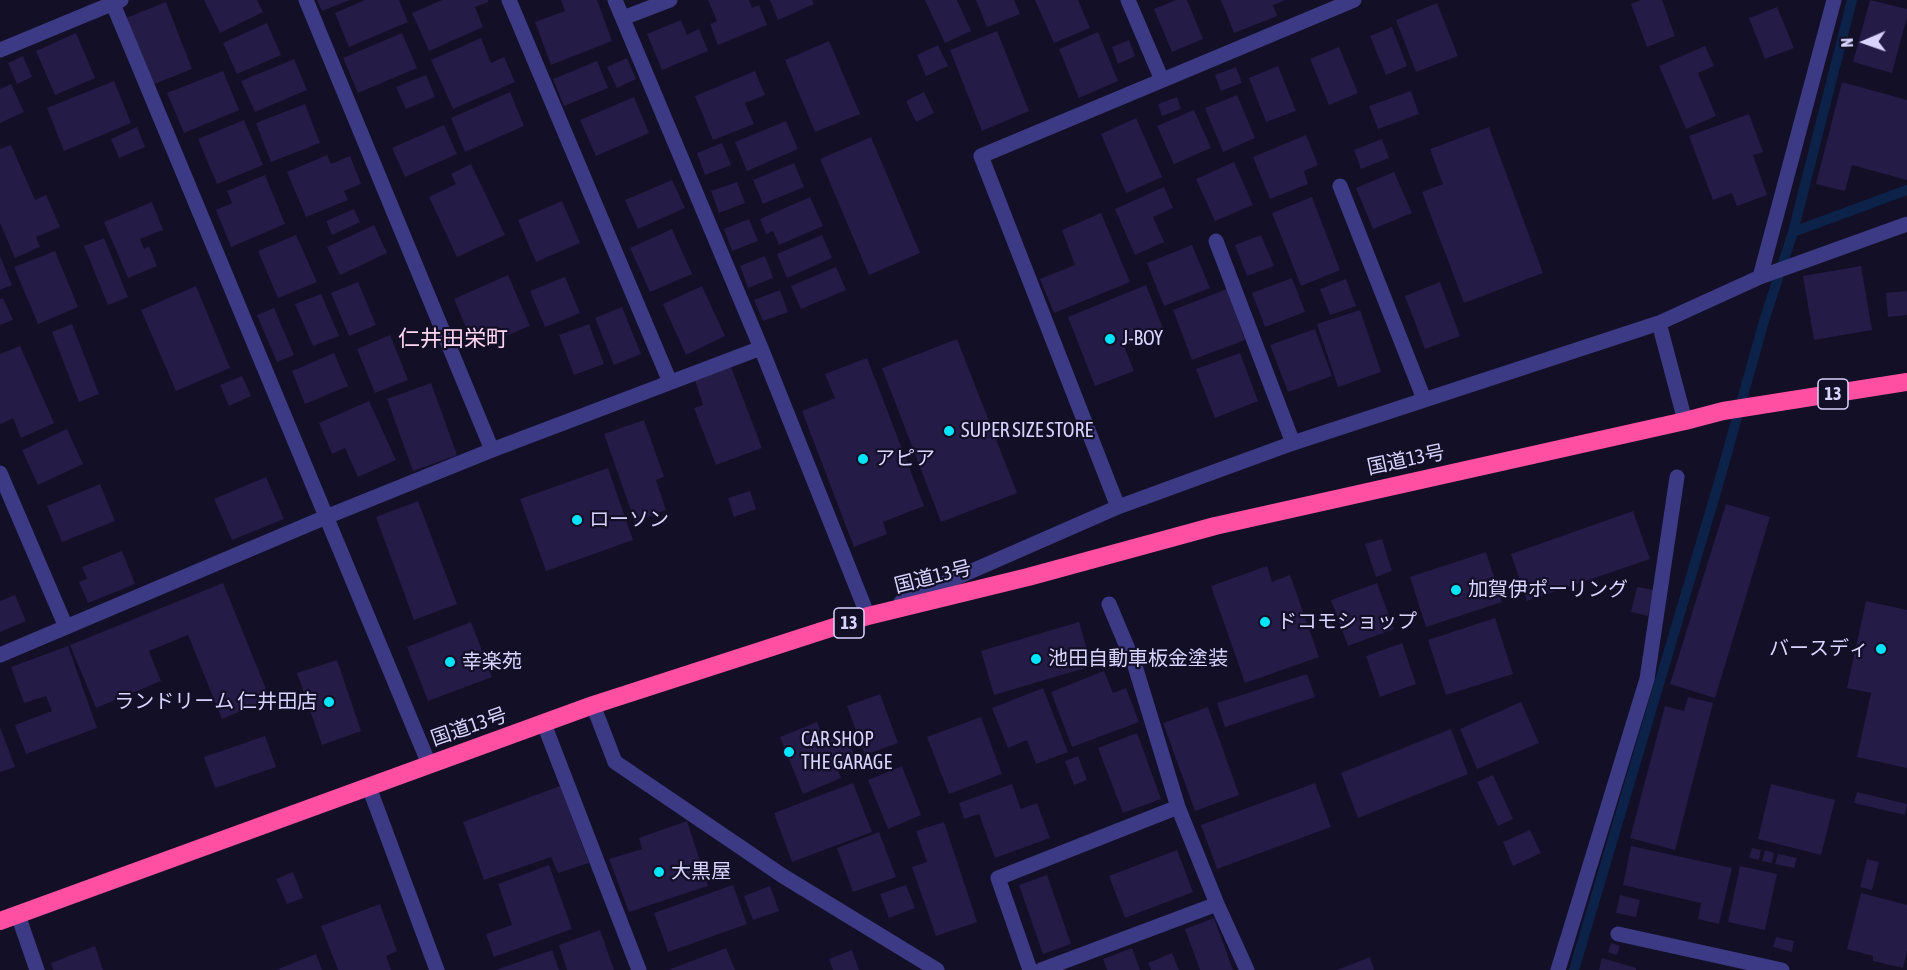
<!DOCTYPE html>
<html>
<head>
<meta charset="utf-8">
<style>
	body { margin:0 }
	#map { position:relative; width:1907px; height:970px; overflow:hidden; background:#130f26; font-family:"Asap Condensed",sans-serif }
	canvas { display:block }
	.north { position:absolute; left:1835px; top:12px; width:60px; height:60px; -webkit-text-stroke:4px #130f26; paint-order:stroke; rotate:268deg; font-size:16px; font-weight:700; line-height:24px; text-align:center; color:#d9d4ff }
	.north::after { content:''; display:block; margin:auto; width:21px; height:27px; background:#d9d4ff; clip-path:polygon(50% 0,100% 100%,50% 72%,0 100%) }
</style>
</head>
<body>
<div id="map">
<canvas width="1907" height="970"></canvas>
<div class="north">N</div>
</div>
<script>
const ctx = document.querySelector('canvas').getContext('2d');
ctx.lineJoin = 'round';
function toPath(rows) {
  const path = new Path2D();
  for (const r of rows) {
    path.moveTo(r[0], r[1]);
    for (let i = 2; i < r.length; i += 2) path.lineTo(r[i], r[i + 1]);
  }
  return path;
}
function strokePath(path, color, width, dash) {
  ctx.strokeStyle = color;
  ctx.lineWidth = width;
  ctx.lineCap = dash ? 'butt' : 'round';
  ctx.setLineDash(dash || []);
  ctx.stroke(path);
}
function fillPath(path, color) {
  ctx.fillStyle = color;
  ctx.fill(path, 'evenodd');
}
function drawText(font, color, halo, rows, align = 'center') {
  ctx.font = font + ' "Asap Condensed","Noto Sans JP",sans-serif';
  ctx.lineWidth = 4.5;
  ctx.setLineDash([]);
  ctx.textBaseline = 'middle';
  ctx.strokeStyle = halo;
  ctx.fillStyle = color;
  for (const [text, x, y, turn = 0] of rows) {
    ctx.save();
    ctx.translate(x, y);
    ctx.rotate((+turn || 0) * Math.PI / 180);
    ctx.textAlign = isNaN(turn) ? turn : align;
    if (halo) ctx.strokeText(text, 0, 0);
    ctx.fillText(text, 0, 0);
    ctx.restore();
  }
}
strokePath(toPath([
	[1793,232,1907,190],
	[1574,970,1719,482,1764,321,1793,232,1852,0]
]), '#0c2248', 10);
fillPath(toPath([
	[204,0,257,0,263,12,220,33],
	[317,0,350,0,322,11],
	[365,0,399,0,408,22,349,47,335,13],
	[442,0,488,0,488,2,475,7,483,27,429,51,412,13],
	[561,0,597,0,612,41,551,65,535,22,565,11],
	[708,0,749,0,752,8,759,5,767,25,718,45,710,24,717,21],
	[770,0,812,0,814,4,778,20],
	[925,0,957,0,971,31,945,43],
	[976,0,1014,0,1020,14,987,27],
	[1035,0,1078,0,1090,28,1054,43],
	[1176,0,1187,0,1203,39,1172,52,1154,9],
	[1221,0,1286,0,1273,5,1277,16,1234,33],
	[1641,0,1662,0,1675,36,1647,47,1631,4],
	[1870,0,1907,9,1907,17,1892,73,1853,62],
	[166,2,192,69,152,85,126,18],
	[1437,3,1458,56,1416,72,1396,20],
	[1777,7,1794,48,1765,59,1749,18],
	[681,20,687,35,699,29,708,51,662,70,647,34],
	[267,23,281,55,237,74,223,43],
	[1392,27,1407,66,1386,75,1370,36],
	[997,31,1029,111,982,131,950,50],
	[1098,32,1118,81,1079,98,1059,49],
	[76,33,95,78,55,95,36,51],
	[402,33,417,68,358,93,343,58],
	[481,38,491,63,504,57,515,82,453,109,431,60],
	[1129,40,1135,56,1118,64,1112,47],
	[829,41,860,114,815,132,785,60],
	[938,45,948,66,926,76,917,55],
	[1705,46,1714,66,1698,73,1716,116,1686,129,1659,66],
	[1339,47,1358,93,1329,105,1310,59],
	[23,56,32,77,17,84,8,63],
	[627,58,636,79,617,88,607,67],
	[294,59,307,90,255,112,241,81],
	[597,61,608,88,564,106,553,79],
	[1278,66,1296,111,1266,122,1249,78],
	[1236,67,1242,83,1221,91,1215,75],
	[223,71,239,110,184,133,167,93],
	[755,71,765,95,745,103,754,124,713,140,695,96],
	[426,75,435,97,406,109,396,87],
	[114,81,131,123,64,151,47,108],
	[1842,82,1907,100,1907,180,1852,165,1845,191,1816,184],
	[11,84,24,112,0,123,0,89],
	[1411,91,1419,114,1378,129,1369,106],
	[510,92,524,126,465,152,451,118],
	[924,92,934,113,916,122,906,101],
	[1237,95,1255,138,1223,152,1205,108],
	[634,97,649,133,596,156,580,120],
	[1177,97,1181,109,1162,116,1158,104],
	[305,104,320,143,271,162,256,123],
	[1194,110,1211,148,1174,164,1157,126],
	[1749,114,1763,152,1753,155,1767,195,1737,206,1732,193,1713,200,1689,136],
	[1136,118,1162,177,1126,193,1101,134],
	[244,120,263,165,217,184,198,139],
	[786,121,798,149,747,171,735,142],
	[444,125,457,154,405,177,392,148],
	[137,127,145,147,119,158,111,139],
	[1489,127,1543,273,1464,303,1422,192,1443,184,1430,149],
	[1306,135,1318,165,1304,171,1308,184,1270,199,1253,157],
	[871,137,920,253,869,275,820,159],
	[1382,139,1389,158,1361,169,1354,150],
	[722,143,731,165,705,175,697,153],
	[11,145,35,200,46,195,60,227,36,237,40,247,15,258,0,223,0,149],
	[327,155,331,164,350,156,361,184,344,191,348,200,306,217,287,172],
	[1234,162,1253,205,1215,221,1196,179],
	[794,163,804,187,763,204,753,180],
	[471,164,505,235,457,257,429,197,456,184,451,174],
	[1394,172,1412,213,1373,229,1356,188],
	[265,175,285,224,231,247,216,210,232,203,227,191],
	[672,180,685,208,638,229,625,200],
	[737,182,745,203,719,213,711,191],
	[1164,187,1173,208,1153,217,1164,242,1135,255,1115,209],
	[810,197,823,226,779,245,773,231,766,234,760,219],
	[1312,197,1340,270,1301,286,1272,213],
	[562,201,580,243,536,262,518,220],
	[152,202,163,230,140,239,144,249,149,246,157,266,128,278,104,222],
	[354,209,360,222,332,235,326,221],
	[1101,213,1130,282,1054,313,1040,279,1075,265,1062,230],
	[749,219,758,241,732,251,724,229],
	[374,225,387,253,340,275,327,247],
	[672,229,692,274,650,292,630,248],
	[296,235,317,282,278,298,258,251],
	[822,235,832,258,787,278,777,254],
	[1261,235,1274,266,1247,276,1235,245],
	[104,238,128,297,108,305,84,246],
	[1192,245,1210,288,1164,306,1147,263],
	[55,251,78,307,38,324,14,267],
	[0,256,12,285,0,290],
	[765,256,773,278,748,288,740,266],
	[1861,266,1872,330,1814,340,1803,276],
	[836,267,846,290,801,309,791,286],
	[508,275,530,326,501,338,496,326,470,337,454,299],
	[565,277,580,313,545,327,530,291],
	[1292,278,1305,312,1265,327,1252,293],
	[1346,279,1356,306,1330,315,1320,289],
	[358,282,376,325,349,336,331,293],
	[1440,282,1460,336,1425,349,1405,296],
	[1146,285,1164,331,1124,346,1134,371,1095,386,1068,317],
	[196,286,230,368,176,391,141,310],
	[702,286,725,336,686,355,663,304],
	[1227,289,1245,340,1192,360,1173,310],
	[780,290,788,312,763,321,754,300],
	[1907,291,1907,315,1888,317,1886,293],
	[321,294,339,336,313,346,295,304],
	[3,298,13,320,0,325,0,299],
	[622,307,641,354,614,365,595,318],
	[274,308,294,355,277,362,257,315],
	[1360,310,1381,372,1338,387,1317,324],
	[72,324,99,394,79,402,52,332],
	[589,324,604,364,574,375,559,335],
	[1315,329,1332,376,1288,392,1270,345],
	[390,335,408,380,375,393,357,349],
	[957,339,1017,493,941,522,882,368],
	[20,346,54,423,21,438,13,418,1,424,0,422,0,354],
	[334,353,348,386,305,404,292,371],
	[1240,353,1258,401,1215,418,1196,369],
	[867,358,924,506,883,522,887,534,854,547,802,411,835,398,825,374],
	[731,367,762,448,716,465,694,408,703,405,695,380],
	[242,376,251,396,229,406,220,385],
	[431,383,457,455,413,471,387,399],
	[369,401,396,460,358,477,345,448,332,454,319,423],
	[644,420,664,477,656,480,666,510,635,522,604,434],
	[67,429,83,464,38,485,22,450],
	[608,468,633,540,546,571,520,499],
	[266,477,284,519,232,540,214,499],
	[100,484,115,521,62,542,47,506],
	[750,491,756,509,734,517,728,498],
	[418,501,457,604,414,620,376,517],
	[1726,504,1770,517,1715,698,1670,684],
	[1633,511,1650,559,1527,601,1511,554],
	[1382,539,1392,571,1376,577,1365,544],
	[122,551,135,584,88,603,79,582,87,579,82,567],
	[1486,552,1502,602,1426,627,1410,577],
	[1267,566,1272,582,1290,575,1319,657,1245,683,1211,586],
	[223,583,270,699,222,719,188,635,149,651,161,681,96,708,70,645],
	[1377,583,1394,629,1348,646,1331,600],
	[1637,587,1654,590,1648,616,1631,612],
	[15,595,26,621,0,632,0,601],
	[1866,601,1907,610,1907,768,1857,757,1871,693,1847,688],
	[1495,618,1513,674,1446,695,1428,640],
	[471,622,492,677,428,701,407,647],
	[1079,622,1092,666,994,695,981,651],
	[1402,643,1416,684,1380,697,1366,656],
	[68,646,97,728,26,754,15,725,52,711,46,696,24,703,11,667],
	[337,660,361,731,322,745,297,673],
	[1104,671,1113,693,1126,688,1139,722,1072,747,1051,692],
	[1307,674,1315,697,1225,727,1217,703],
	[1043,688,1068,752,1036,764,1027,740,1008,748,992,708],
	[880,694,898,743,865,755,847,706],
	[1688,697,1713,703,1675,850,1630,838,1665,706,1684,711],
	[1521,702,1539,743,1477,769,1460,729],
	[1208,707,1239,795,1195,811,1163,723],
	[981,717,1002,774,949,794,927,737],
	[817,722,825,742,845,733,857,762,838,770,841,778,803,794,780,737],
	[0,727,15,767,0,772],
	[1451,729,1468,774,1358,818,1341,773],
	[1137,733,1161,799,1123,813,1098,748],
	[265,736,276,767,215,788,204,757],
	[1078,756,1087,780,1074,785,1065,761],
	[902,766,921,815,888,829,868,780],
	[1493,775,1513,819,1498,826,1477,782],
	[853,783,872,832,792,862,774,813],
	[1315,783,1331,827,1217,869,1201,825],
	[1012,784,1021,809,1037,803,1050,838,995,858,979,814,964,819,959,803],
	[1771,784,1835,800,1821,855,1758,839],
	[560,786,589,863,558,873,551,857,484,880,463,822],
	[1857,792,1907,804,1905,815,1854,803],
	[687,821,708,886,629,912,609,859,642,849,639,838],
	[944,822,977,922,936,936,912,867,927,862,916,831],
	[1530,830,1541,853,1513,866,1503,842],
	[879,832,896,877,853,892,837,848],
	[1631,846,1732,868,1719,924,1698,919,1701,903,1623,885],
	[1752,848,1761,850,1759,860,1749,858],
	[1177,850,1193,892,1125,918,1109,876],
	[1765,850,1774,853,1772,863,1762,861],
	[1778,854,1797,858,1794,868,1775,864],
	[1867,859,1879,862,1872,890,1860,887],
	[549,865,572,929,494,957,486,934,512,925,498,884],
	[1740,866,1777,874,1765,930,1728,922],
	[293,872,303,898,287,904,276,879],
	[1047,875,1071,944,1043,954,1019,885],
	[733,885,747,924,668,952,654,913],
	[906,885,915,908,889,918,880,894],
	[770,886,779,911,753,920,744,896],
	[1861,893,1907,905,1907,951,1903,968,1873,961,1873,956,1847,949],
	[1620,895,1640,900,1636,917,1616,913],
	[380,904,397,951,386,956,391,970,338,970,321,926],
	[1214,918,1233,970,1200,970,1185,929],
	[600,930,614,970,567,970,559,945],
	[1776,937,1794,941,1792,952,1773,947],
	[1611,943,1620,946,1617,955,1608,952],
	[95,946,103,970,53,970,51,963],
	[726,948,735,970,668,970],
	[1132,948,1140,970,1107,970,1103,959],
	[552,950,559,970,496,970],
	[852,950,859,970,833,970,829,959],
	[1172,953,1179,970,1151,970,1148,963],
	[316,954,322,970,276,970],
	[1370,957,1374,970,1337,970],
	[1602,958,1636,968,1636,970,1599,970]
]), '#241b47');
strokePath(toPath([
	[1340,186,1424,399],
	[1216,241,1293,443]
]), '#3d3a85', 15);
strokePath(toPath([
	[306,0,492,450],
	[509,0,670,382],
	[615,0,761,348,868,616,876,613],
	[1128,0,1162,80],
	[113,4,429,764],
	[623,18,670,0],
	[0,50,121,0],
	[1760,277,1834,0],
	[1685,421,1659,323,1760,277,1907,224],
	[0,473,66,627],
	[1118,507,981,156,1354,0],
	[901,602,1118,507,1293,443,1659,323],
	[1109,604,1135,666,1178,807,1217,904,1247,970],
	[0,655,326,517,492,450,761,348],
	[593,705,615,762,783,876,937,970],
	[544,724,639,970],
	[369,787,437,970],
	[18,915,37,970],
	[1618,934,1782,970],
	[1030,970,998,878,1178,807],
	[1041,970,1217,904],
	[1558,970,1647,679,1677,477]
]), '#3d3a85', 15);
strokePath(toPath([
	[0,921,593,705,868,616,1028,577,1215,526,1685,421,1723,411,1907,382]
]), '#ff4fa3', 18);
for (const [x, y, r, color] of [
	[1110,339,6,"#00e5ff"],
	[949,431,6,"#00e5ff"],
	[863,459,6,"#00e5ff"],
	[577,520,6,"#00e5ff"],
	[1456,590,6,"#00e5ff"],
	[1265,622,6,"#00e5ff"],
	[1881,649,6,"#00e5ff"],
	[1036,659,6,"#00e5ff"],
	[450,662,6,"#00e5ff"],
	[329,702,6,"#00e5ff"],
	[789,752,6,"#00e5ff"],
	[659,872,6,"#00e5ff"]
]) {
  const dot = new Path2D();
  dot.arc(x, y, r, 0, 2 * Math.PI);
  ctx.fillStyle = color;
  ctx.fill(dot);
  strokePath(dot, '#130f26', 2);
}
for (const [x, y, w] of [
	[1833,394,30],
	[849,623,30]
]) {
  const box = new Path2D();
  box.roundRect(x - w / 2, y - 15, w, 30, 4.5);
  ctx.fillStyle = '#130f26';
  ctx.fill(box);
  strokePath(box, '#d9d4ff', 1.5);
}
drawText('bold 18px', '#d9d4ff', null, [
	["13",1833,394],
	["13",849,623]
]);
drawText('20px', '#d9d4ff', '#130f26', [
	["J-BOY",1122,339],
	["SUPER SIZE STORE",961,431],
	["アピア",875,459],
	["ローソン",589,520],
	["加賀伊ポーリング",1468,590],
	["ドコモショップ",1277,622],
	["バースディ",1869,649,"right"],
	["池田自動車板金塗装",1048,659],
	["幸楽苑",462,662],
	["ランドリーム 仁井田店",317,702,"right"],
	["CAR SHOP",801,740],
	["THE GARAGE",801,763],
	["大黒屋",671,872]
], 'left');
drawText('20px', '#d9d4ff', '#130f26', [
	["国道13号",1406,460,-12],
	["国道13号",933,577,-14],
	["国道13号",469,727,-19]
]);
drawText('22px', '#ffd6f0', '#130f26', [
	["仁井田栄町",453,339]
]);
</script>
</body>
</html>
